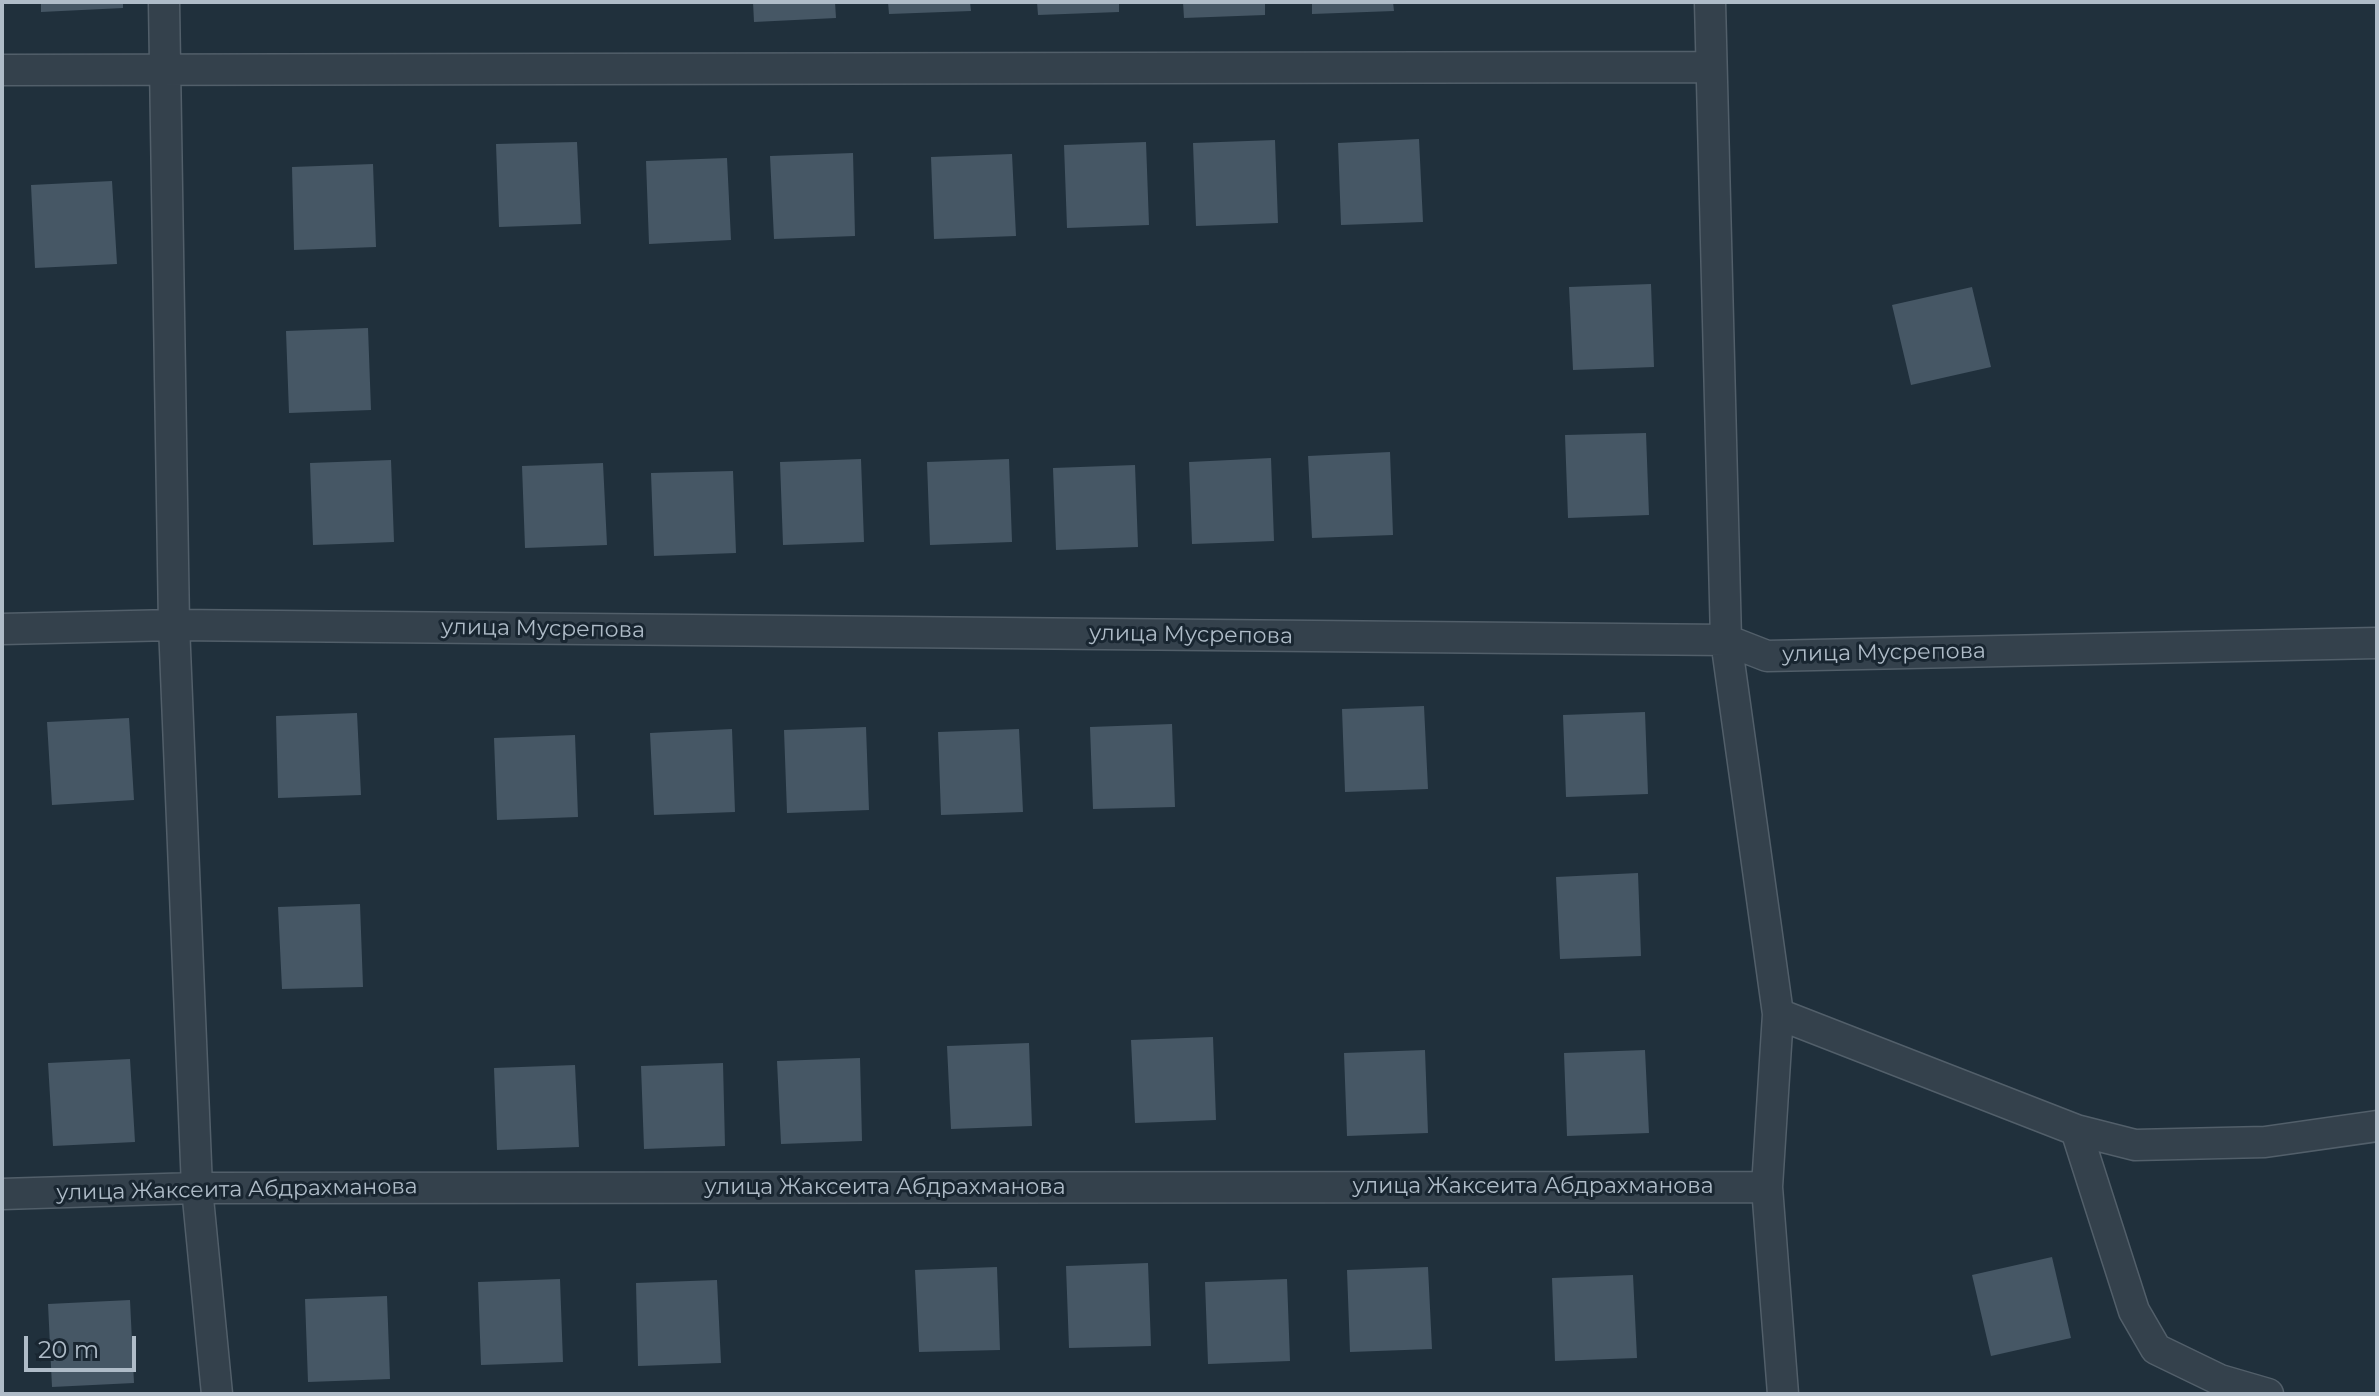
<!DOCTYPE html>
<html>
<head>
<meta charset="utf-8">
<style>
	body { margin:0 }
	#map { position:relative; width:2379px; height:1396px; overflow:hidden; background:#20303c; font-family:Montserrat,sans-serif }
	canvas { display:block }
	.frame { position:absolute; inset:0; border:4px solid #afbcc8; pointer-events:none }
	.scale { position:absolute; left:24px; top:1336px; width:112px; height:36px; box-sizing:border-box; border:4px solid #afbcc8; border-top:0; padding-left:10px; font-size:24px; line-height:28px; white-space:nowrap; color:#afbcc8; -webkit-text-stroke:6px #192631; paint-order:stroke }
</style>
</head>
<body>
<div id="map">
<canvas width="2379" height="1396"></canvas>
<div class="frame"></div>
<div class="scale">20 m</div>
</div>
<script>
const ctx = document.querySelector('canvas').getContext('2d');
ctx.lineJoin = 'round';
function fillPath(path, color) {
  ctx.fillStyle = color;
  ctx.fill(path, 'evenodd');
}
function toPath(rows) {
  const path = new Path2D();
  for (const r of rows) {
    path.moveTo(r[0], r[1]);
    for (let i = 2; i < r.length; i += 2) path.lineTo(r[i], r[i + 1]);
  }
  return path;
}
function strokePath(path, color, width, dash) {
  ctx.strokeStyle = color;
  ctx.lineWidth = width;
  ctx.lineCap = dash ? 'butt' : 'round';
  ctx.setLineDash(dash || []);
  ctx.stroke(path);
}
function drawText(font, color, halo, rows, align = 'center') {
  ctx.font = font + ' Montserrat,sans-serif';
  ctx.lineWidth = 6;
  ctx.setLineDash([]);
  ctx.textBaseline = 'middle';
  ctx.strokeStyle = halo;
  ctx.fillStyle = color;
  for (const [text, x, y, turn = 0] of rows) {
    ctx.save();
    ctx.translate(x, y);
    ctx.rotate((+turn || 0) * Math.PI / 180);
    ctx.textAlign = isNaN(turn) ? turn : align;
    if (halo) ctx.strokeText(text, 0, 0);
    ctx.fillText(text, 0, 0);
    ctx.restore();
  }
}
fillPath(toPath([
	[41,2,123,2,123,8,41,12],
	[753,2,835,2,836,18,754,22],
	[888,2,970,2,971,11,889,14],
	[1037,2,1119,2,1119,12,1038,15],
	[1183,2,1265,2,1265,15,1184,18],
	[1312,2,1393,2,1394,11,1312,14],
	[1419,139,1423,222,1341,225,1338,143],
	[1275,140,1278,223,1196,226,1193,143],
	[577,142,581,224,499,227,496,144],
	[1146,142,1149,225,1067,228,1064,145],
	[853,153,855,236,774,239,770,156],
	[1012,154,1016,236,934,239,931,157],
	[727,158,731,240,649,244,646,161],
	[373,164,376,247,294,250,292,167],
	[112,181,117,264,35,268,31,185],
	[1651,284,1654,367,1573,370,1569,287],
	[1972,287,1991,367,1911,385,1892,305],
	[368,328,371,410,289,413,286,331],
	[1646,433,1649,515,1568,518,1565,435],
	[1390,452,1393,535,1312,538,1308,456],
	[1271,458,1274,541,1192,544,1189,462],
	[861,459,864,542,783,545,780,462],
	[1009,459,1012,542,930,545,927,462],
	[391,460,394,542,313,545,310,463],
	[603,463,607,545,525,548,522,466],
	[1135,465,1138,547,1056,550,1053,468],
	[733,471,736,553,654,556,651,473],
	[1424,706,1428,789,1345,792,1342,709],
	[1645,712,1648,794,1566,797,1563,715],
	[357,713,361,795,278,798,276,716],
	[129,718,134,800,52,805,47,722],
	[1172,724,1175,807,1093,809,1090,727],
	[866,727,869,810,787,813,784,730],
	[732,729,735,812,654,815,650,733],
	[1019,729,1023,812,941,815,938,732],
	[575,735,578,817,497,820,494,738],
	[1638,873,1641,956,1560,959,1556,877],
	[360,904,363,987,282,989,278,907],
	[1213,1037,1216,1120,1135,1123,1131,1040],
	[1029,1043,1032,1126,951,1129,947,1046],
	[1425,1050,1428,1133,1347,1136,1344,1053],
	[1645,1050,1649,1133,1567,1136,1564,1053],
	[860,1058,862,1141,781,1144,777,1061],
	[130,1059,135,1142,53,1146,48,1063],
	[723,1063,725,1146,644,1149,641,1066],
	[575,1065,579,1147,497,1150,494,1068],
	[2052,1257,2071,1338,1991,1356,1972,1275],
	[1148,1263,1151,1346,1069,1348,1066,1266],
	[997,1267,1000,1350,919,1352,915,1270],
	[1428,1267,1432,1349,1350,1352,1347,1270],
	[1633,1275,1637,1358,1555,1361,1552,1278],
	[560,1279,563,1362,481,1365,478,1282],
	[1287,1279,1290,1361,1208,1364,1205,1282],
	[717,1280,721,1363,638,1366,636,1283],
	[387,1296,390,1379,308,1382,305,1299],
	[130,1300,134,1383,52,1387,48,1304]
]), '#465765');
const street = toPath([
	[164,2,174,625,197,1188,217,1394],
	[1710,2,1726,640,1778,1014,1767,1187,1783,1394],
	[2,70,1711,67],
	[2,629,174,625,1726,640,1767,656,2377,643],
	[1778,1014,2076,1130,2135,1145,2265,1142,2377,1126],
	[2076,1130,2134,1311,2156,1349,2220,1380,2268,1394],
	[2,1194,197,1188,1767,1187]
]);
strokePath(street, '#525f6a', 33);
strokePath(street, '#34414c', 30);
drawText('22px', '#afbcc8', '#192631', [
	["улица Мусрепова",543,629,1],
	["улица Мусрепова",1191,635,1],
	["улица Мусрепова",1884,653,-1],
	["улица Жаксеита Абдрахманова",1533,1187],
	["улица Жаксеита Абдрахманова",885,1188],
	["улица Жаксеита Абдрахманова",237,1190,-1]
]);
</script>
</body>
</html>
